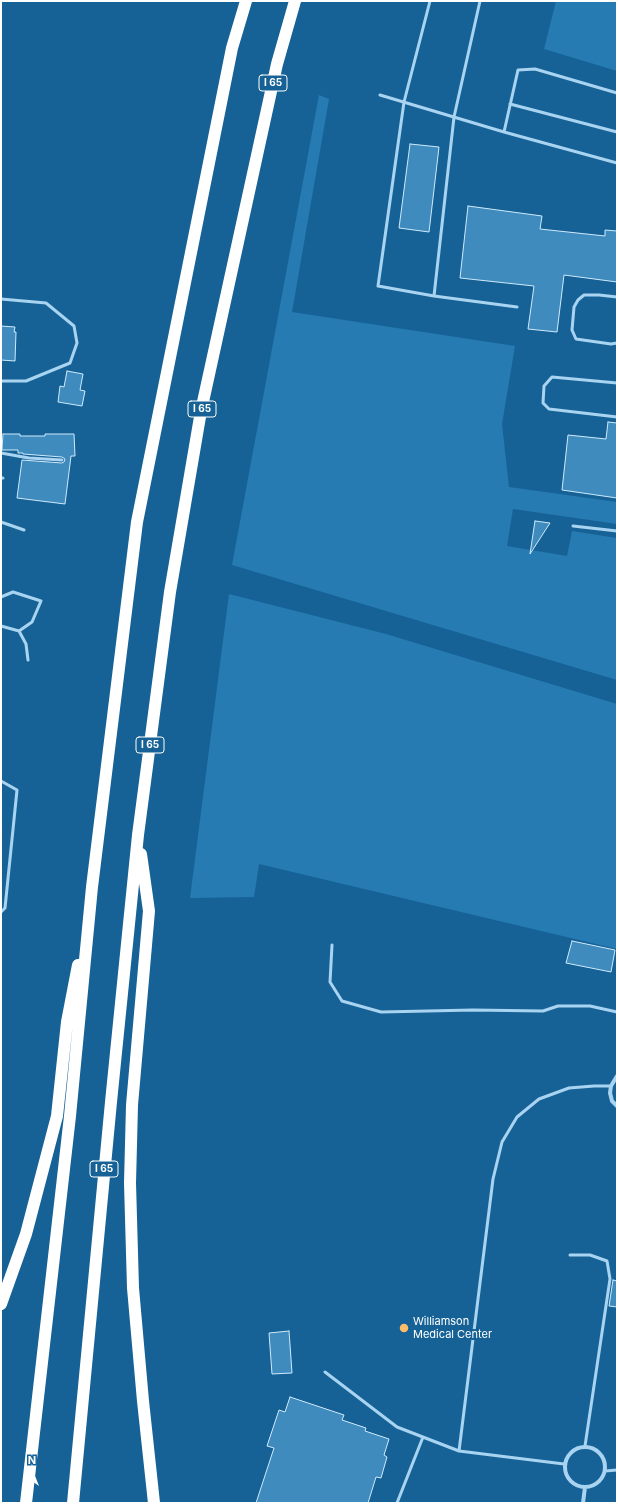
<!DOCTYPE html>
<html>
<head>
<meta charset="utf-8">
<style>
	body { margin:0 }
	#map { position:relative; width:618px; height:1504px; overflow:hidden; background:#166296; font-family:Inter,sans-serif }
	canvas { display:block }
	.frame { position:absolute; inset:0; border:2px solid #fff; pointer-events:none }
	.north { position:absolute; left:12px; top:1452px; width:40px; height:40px; -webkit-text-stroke:3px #166296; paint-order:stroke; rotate:0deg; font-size:11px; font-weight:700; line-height:16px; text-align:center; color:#fff }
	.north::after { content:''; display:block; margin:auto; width:14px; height:18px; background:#fff; clip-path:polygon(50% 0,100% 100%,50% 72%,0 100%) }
</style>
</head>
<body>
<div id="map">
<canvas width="618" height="1504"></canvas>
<div class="frame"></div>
<div class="north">N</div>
</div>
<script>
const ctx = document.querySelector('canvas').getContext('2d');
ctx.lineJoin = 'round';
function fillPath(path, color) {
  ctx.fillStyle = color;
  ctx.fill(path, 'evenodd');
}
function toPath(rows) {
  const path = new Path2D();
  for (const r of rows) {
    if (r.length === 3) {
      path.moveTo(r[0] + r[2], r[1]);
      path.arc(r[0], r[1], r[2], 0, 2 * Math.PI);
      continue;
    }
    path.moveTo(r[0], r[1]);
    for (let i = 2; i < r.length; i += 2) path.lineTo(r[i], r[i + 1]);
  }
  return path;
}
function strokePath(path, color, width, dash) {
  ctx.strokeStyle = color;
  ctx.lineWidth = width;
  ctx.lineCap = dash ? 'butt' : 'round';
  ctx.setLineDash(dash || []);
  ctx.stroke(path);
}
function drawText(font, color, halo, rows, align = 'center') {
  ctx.font = font + ' Inter,sans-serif';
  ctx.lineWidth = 4;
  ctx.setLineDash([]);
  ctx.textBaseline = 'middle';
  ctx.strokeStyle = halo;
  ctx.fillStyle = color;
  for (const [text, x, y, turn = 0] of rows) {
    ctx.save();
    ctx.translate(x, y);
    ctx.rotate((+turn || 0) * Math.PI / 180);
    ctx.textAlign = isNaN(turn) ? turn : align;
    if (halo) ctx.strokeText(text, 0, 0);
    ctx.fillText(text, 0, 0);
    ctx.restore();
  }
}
fillPath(toPath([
	[556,1,617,1,617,71,544,49],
	[319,95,329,99,292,312,515,346,502,424,509,487,617,502,617,524,513,509,507,546,567,556,572,531,617,538,617,680,232,565],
	[229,594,386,634,617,704,617,949,259,864,254,897,190,898]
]), '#267bb2');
const building = toPath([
	[410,144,439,147,429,232,399,228,410,144],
	[468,206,542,216,540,229,605,236,605,230,617,231,617,282,564,275,557,332,528,329,534,286,460,278,468,206],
	[1,326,15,327,14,332,16,332,15,361,1,360,1,326],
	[67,371,83,374,80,390,85,391,82,406,58,402,60,386,64,387,67,371],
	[608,422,617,423,617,498,562,490,568,435,606,439,608,422],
	[3,434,20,434,20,436,45,436,45,434,74,434,75,456,71,456,65,504,17,498,22,460,62,463,64,462,65,459,62,457,23,454,23,453,18,453,18,450,2,450,3,434],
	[535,521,550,523,530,554,535,521],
	[572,941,615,950,611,972,566,963,572,941],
	[613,1280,617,1281,617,1307,609,1306,613,1280],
	[289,1331,292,1373,272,1374,269,1333,289,1331],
	[290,1397,344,1415,342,1420,366,1428,365,1431,389,1439,384,1455,387,1457,381,1478,376,1477,368,1503,256,1503,274,1448,267,1446,279,1410,285,1412,290,1397]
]);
fillPath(building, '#3f8bbd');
strokePath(building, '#cfeafc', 1);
strokePath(toPath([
	[430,1,404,102,378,286,434,296],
	[480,1,454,117,434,296,517,307],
	[380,95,504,132,617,163],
	[510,104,617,132],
	[504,132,518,70,535,69,617,93],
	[617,297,599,295,584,295,578,300,574,307,572,330,576,339,611,344,617,343],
	[1,299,46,303,74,326,77,343,70,363,26,381,1,381],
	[617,383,552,377,544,386,543,403,549,409,617,417],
	[1,453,29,458,62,460],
	[1,478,3,478],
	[1,522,24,530],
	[573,526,617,531],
	[1,597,13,592,41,601,32,622,19,631],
	[1,626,19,631,26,644,28,660],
	[1,781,17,790,5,908,1,912],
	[332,945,330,982,342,1001,381,1012,473,1010,543,1011,558,1006,590,1006,617,1012],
	[570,1255,590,1255,607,1261,610,1279,585,1446],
	[325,1372,397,1427,459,1451,564,1464],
	[459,1451,493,1179,502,1142,517,1117,539,1099,569,1088,594,1086,611,1086],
	[605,1471,617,1470],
	[397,1503,423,1437]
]), '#a8d4f1', 3);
strokePath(toPath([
	[617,1076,611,1086,610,1093,612,1101,617,1106],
	[585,1467,20],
	[583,1503,585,1487]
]), '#a8d4f1', 4);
strokePath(toPath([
	[141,854,149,911,132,1105,130,1183,133,1288,143,1401,154,1503],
	[1,1304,26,1234,57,1116,67,1022,78,965],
	[26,1503,70,1116,92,887,137,522,232,48,246,1],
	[73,1503,111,1102,138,835,170,592,201,411,277,64,295,1]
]), '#fff', 12);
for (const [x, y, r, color] of [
	[404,1328,5,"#ffbc68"]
]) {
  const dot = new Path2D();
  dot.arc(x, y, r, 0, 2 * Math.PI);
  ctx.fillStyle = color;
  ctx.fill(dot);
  strokePath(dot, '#166296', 1.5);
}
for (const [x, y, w] of [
	[273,83,28],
	[202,409,28],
	[150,745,28],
	[104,1169,28]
]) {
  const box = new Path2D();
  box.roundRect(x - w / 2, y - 8, w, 16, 3);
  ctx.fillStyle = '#166296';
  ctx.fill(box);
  strokePath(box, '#fff', 1);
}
drawText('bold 10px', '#fff', null, [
	["I 65",273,83],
	["I 65",202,409],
	["I 65",150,745],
	["I 65",104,1169]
]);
drawText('11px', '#fff', '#166296', [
	["Williamson",413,1322],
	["Medical Center",413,1335]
], 'left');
</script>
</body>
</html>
